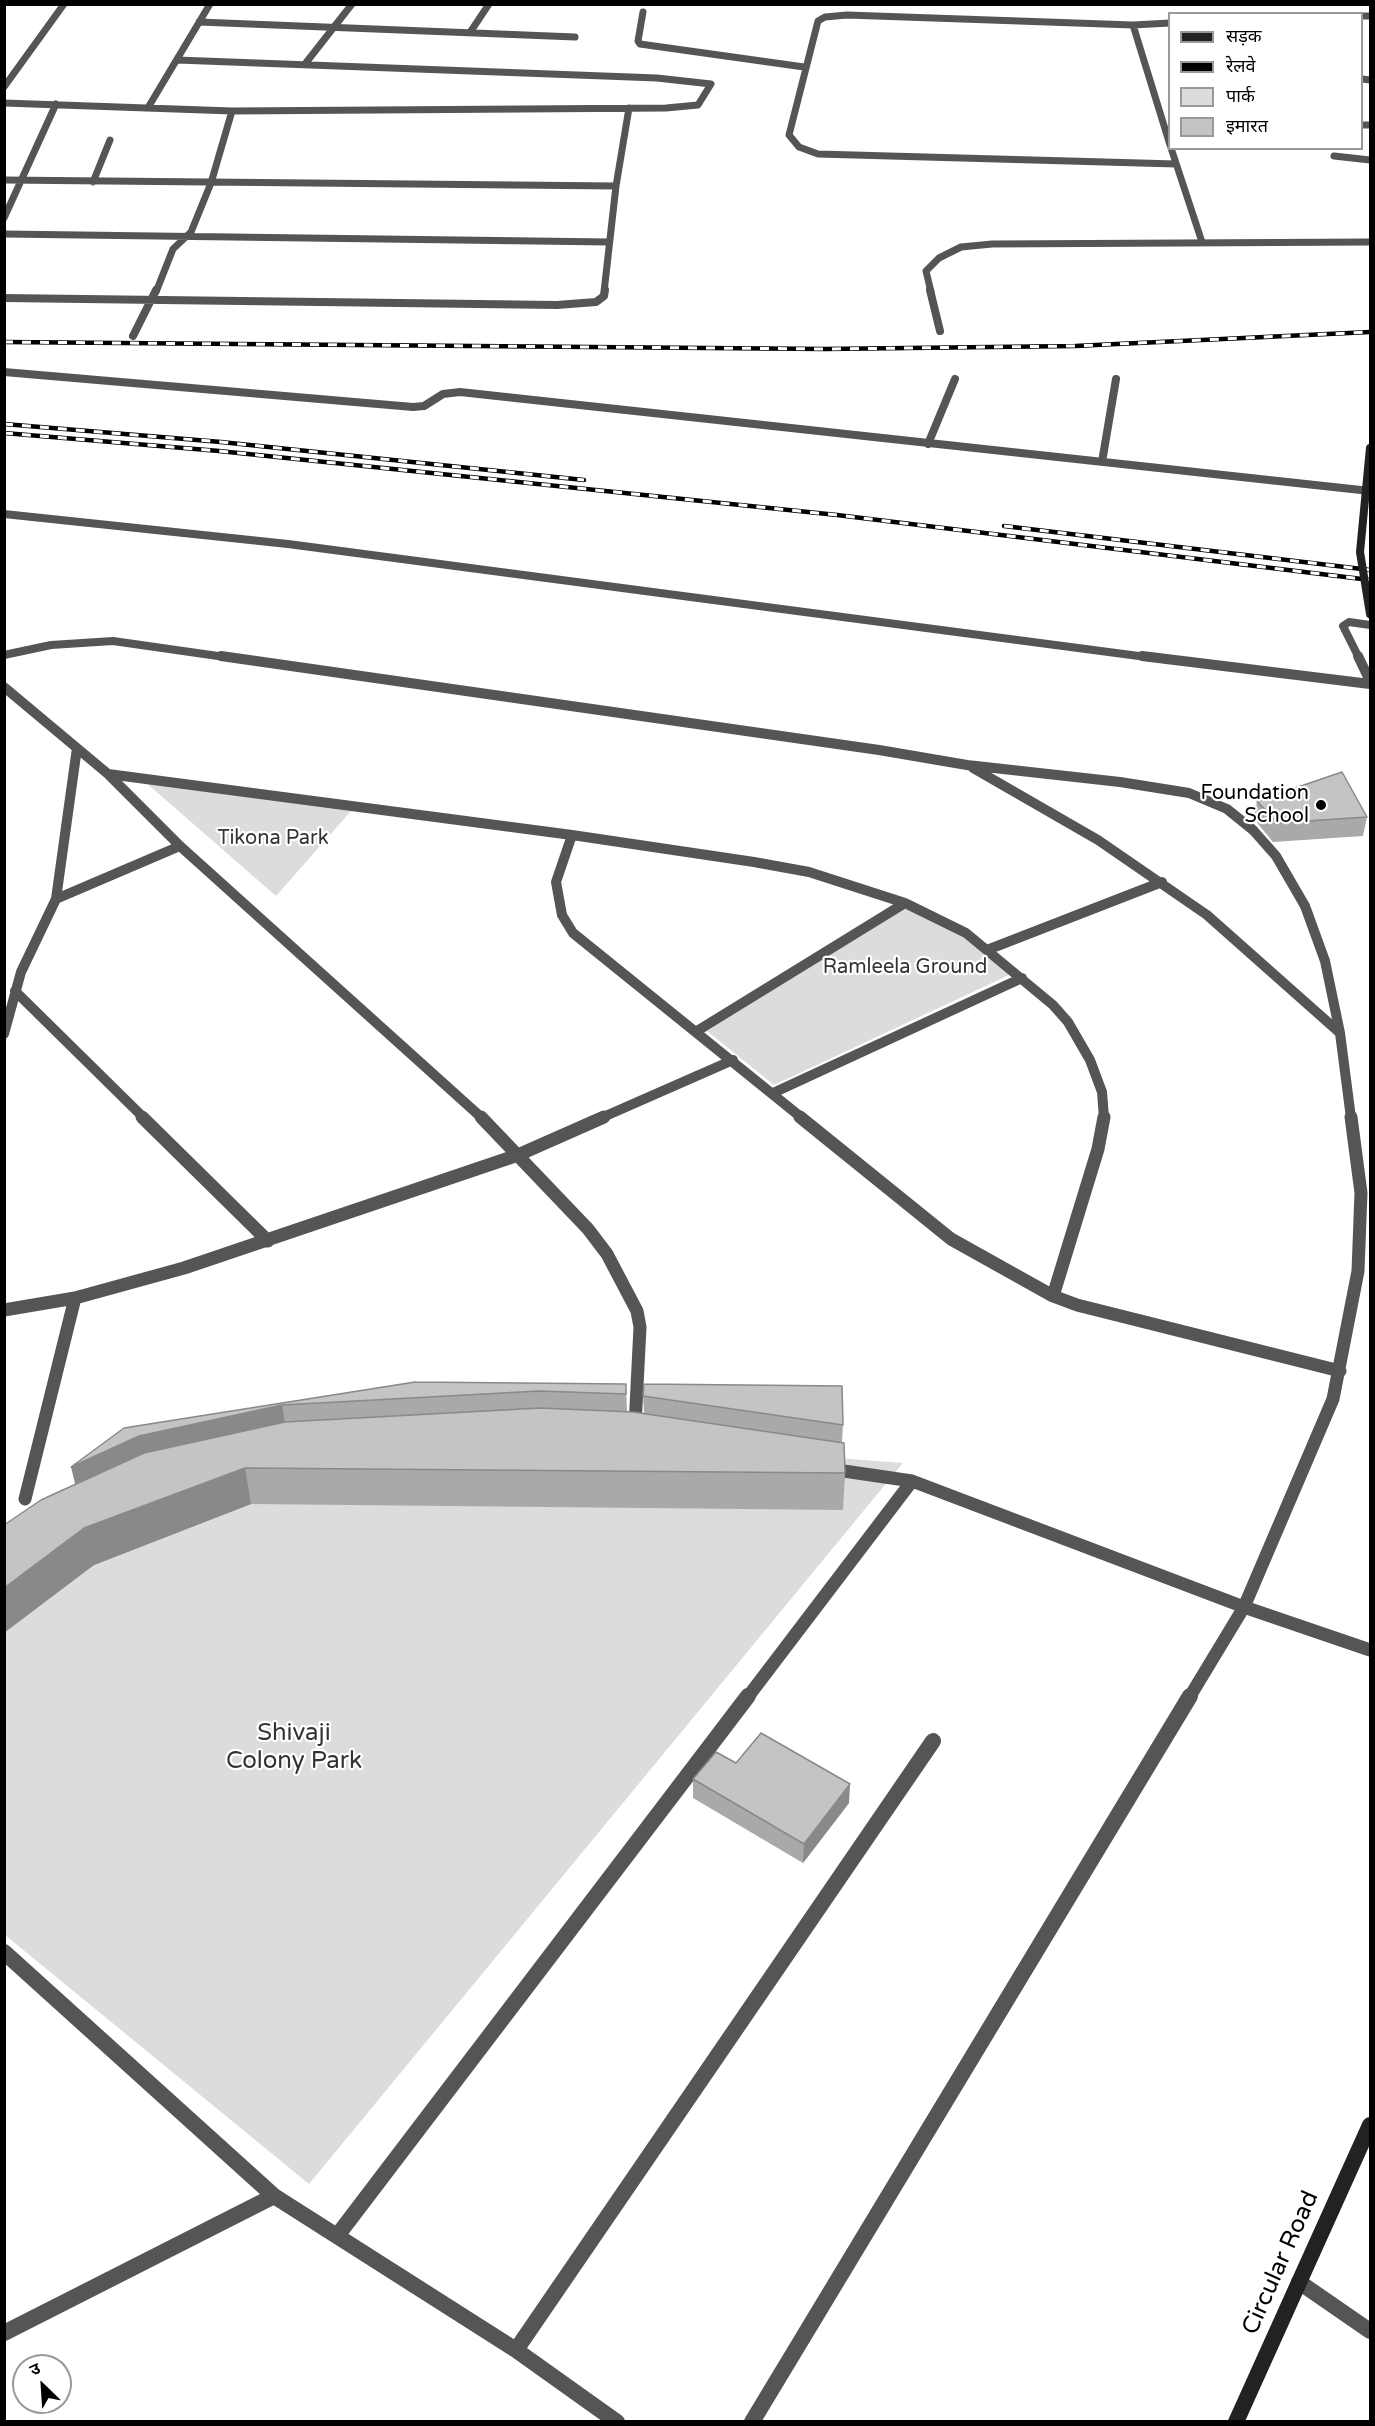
<!DOCTYPE html>
<html>
<head>
<meta charset="utf-8">
<style>
	body { margin:0 }
	#map { position:relative; width:1375px; height:2426px; overflow:hidden; background:#fff; font-family:"Varela Round","Noto Sans Devanagari",sans-serif }
	canvas { display:block }
	.frame { position:absolute; inset:0; border:6px solid #000; pointer-events:none }
	.legend { position:absolute; left:1168px; top:12px; width:195px; height:138px; box-sizing:border-box; background:#fff; border:2px solid #999; margin:0; padding:8px 10px; list-style:none; font-size:18px; color:#000 }
	.legend li { display:flex; align-items:center; gap:12px; height:30px }
	.legend b { width:30px; border:2px solid #999 }
	.north { position:absolute; left:12px; top:2354px; width:60px; height:60px; box-sizing:border-box; background:#fff; border:2px solid #999; border-radius:50%; rotate:335deg; font-size:16px; font-weight:700; line-height:24px; text-align:center; color:#000 }
	.north::after { content:''; display:block; margin:auto; width:21px; height:27px; background:#000; clip-path:polygon(50% 0,100% 100%,50% 72%,0 100%) }
</style>
</head>
<body>
<div id="map">
<canvas width="1375" height="2426"></canvas>
<div class="frame"></div>
<ul class="legend">
<li><b style="height:8px;background:#222"></b>सड़क</li>
<li><b style="height:8px;background:#000"></b>रेलवे</li>
<li><b style="height:16px;background:#dcdcdc"></b>पार्क</li>
<li><b style="height:16px;background:#c4c4c4"></b>इमारत</li>
</ul>
<div class="north">उ</div>
</div>
<script>
const ctx = document.querySelector('canvas').getContext('2d');
ctx.lineJoin = 'round';
function fillPath(path, color) {
  ctx.fillStyle = color;
  ctx.fill(path, 'evenodd');
}
function toPath(rows) {
  const path = new Path2D();
  for (const r of rows) {
    path.moveTo(r[0], r[1]);
    for (let i = 2; i < r.length; i += 2) path.lineTo(r[i], r[i + 1]);
  }
  return path;
}
function strokePath(path, color, width, dash) {
  ctx.strokeStyle = color;
  ctx.lineWidth = width;
  ctx.lineCap = dash ? 'butt' : 'round';
  ctx.setLineDash(dash || []);
  ctx.stroke(path);
}
function drawText(font, color, halo, rows, align = 'center') {
  ctx.font = font + ' "Varela Round",sans-serif';
  ctx.lineWidth = 4.5;
  ctx.setLineDash([]);
  ctx.textBaseline = 'middle';
  ctx.strokeStyle = halo;
  ctx.fillStyle = color;
  for (const [text, x, y, turn = 0] of rows) {
    ctx.save();
    ctx.translate(x, y);
    ctx.rotate((+turn || 0) * Math.PI / 180);
    ctx.textAlign = isNaN(turn) ? turn : align;
    if (halo) ctx.strokeText(text, 0, 0);
    ctx.fillText(text, 0, 0);
    ctx.restore();
  }
}
fillPath(toPath([
	[144,781,351,811,276,896],
	[907,907,962,936,1009,975,774,1085,707,1031],
	[612,1441,903,1463,309,2184,5,1935,5,1562,46,1529]
]), '#dcdcdc');
strokePath(toPath([
	[643,12,638,41,640,44,804,67],
	[1362,16,1370,16],
	[1170,23,1133,25,847,15,825,17,818,21,789,135,799,147,818,154,1176,164],
	[1133,25,1170,145],
	[1171,148,1202,242]
]), '#555', 7);
strokePath(toPath([
	[199,22,575,37],
	[471,31,489,4],
	[305,64,352,4],
	[1362,79,1370,80],
	[4,87,64,4],
	[4,103,232,111,666,108,698,105,711,84,657,78,177,60],
	[149,106,210,4],
	[1362,125,1370,125],
	[1334,156,1370,160],
	[4,180,616,186],
	[93,182,110,140],
	[4,218,56,104],
	[4,234,609,242],
	[156,292,173,249,191,232,211,183,232,111],
	[604,292,616,186,629,108],
	[931,292,926,271,939,258,961,247,992,244,1370,242]
]), '#555', 7);
strokePath(toPath([
	[930,290,940,331],
	[4,298,557,305,596,302,604,296,605,290],
	[133,336,156,290],
	[4,372,413,407,424,406,443,394,460,392,1370,491],
	[928,444,955,379],
	[1102,462,1116,379],
	[4,514,288,544,1154,658],
	[4,655,51,645,113,641,232,658],
	[1359,658,1343,626,1349,622,1370,625]
]), '#555', 8);
strokePath(toPath([
	[221,656,879,750,967,765,1120,782,1189,793,1227,809,1253,830,1276,856,1305,906,1325,961,1340,1033,1351,1118],
	[1142,656,1370,684],
	[1358,656,1370,681],
	[4,687,108,774,180,846,482,1118],
	[973,768,1098,840,1207,915,1340,1033],
	[108,774,572,835,754,862,809,872,905,903,966,933,1053,1005,1068,1022,1090,1060,1102,1092,1104,1118],
	[572,835,556,882,562,915,573,933,802,1118],
	[56,899,180,846],
	[987,950,1162,882],
	[15,991,144,1118],
	[697,1031,905,903],
	[4,1034,21,972,56,899,77,748],
	[773,1093,1022,978],
	[601,1118,733,1060]
]), '#555', 10);
strokePath(toPath([
	[142,1117,268,1241],
	[481,1117,588,1229,607,1254,637,1311,640,1327,635,1426],
	[800,1117,951,1239,1053,1296,1077,1305,1340,1371],
	[1053,1296,1098,1149,1104,1117],
	[4,1310,75,1298,184,1268,518,1155,604,1117],
	[830,1469,912,1481,1244,1607,1370,1650],
	[25,1499,75,1298],
	[747,1698,912,1481],
	[1189,1698,1244,1607,1333,1399,1358,1271,1361,1193,1351,1117]
]), '#555', 13);
strokePath(toPath([
	[4,1952,274,2196,516,2350,617,2422],
	[337,2236,748,1696],
	[1299,2282,1370,2331],
	[4,2333,274,2196],
	[516,2350,933,1741],
	[752,2422,1190,1696]
]), '#555', 16);
strokePath(toPath([
	[1236,2422,1370,2125]
]), '#222', 16);
const rail = toPath([
	[4,342,825,349,1075,346,1370,332],
	[4,424,221,442,584,480],
	[4,433,219,451,837,515,1370,580],
	[1004,526,1370,570]
]);
strokePath(rail, '#000', 4.5);
strokePath(rail, '#fff', 3, [9]);
strokePath(toPath([
	[1370,448,1360,552,1370,614]
]), '#222', 8);
fillPath(toPath([
	[1257,801,1367,817,1363,836,1273,842,1254,819],
	[415,1382,626,1384,627,1412,644,1413,643,1396,843,1425,842,1442,845,1473,843,1510,251,1504,94,1565,75,1484,124,1428],
	[736,1763,849,1803,803,1863,693,1798,693,1779]
]), '#a9a9a9');
fillPath(toPath([
	[282,1405,288,1442,80,1504,71,1467,139,1436],
	[245,1468,251,1504,94,1565,4,1633,4,1588,84,1528],
	[850,1784,849,1803,803,1863,804,1844]
]), '#898989');
const building = toPath([
	[1342,772,1367,817,1277,823,1257,801,1342,772],
	[415,1382,626,1384,626,1394,539,1391,282,1405,139,1436,71,1467,124,1428,415,1382],
	[644,1384,842,1386,843,1425,643,1396,644,1384],
	[540,1408,633,1412,844,1443,845,1473,245,1468,84,1528,4,1588,4,1525,41,1500,144,1453,285,1422,540,1408],
	[761,1733,850,1784,804,1844,693,1779,716,1752,736,1763,761,1733]
]);
fillPath(building, '#c4c4c4');
strokePath(building, '#898989', 1.5);
for (const [x, y, r, color] of [
	[1321,805,6,"#000"]
]) {
  const dot = new Path2D();
  dot.arc(x, y, r, 0, 2 * Math.PI);
  ctx.fillStyle = color;
  ctx.fill(dot);
  strokePath(dot, '#fff', 2);
}
drawText('20px', '#000', '#fff', [
	["Foundation",1309,794],
	["School",1309,817]
], 'right');
drawText('20px', '#333', '#fff', [
	["Tikona Park",273,839],
	["Ramleela Ground",905,968]
]);
drawText('24px', '#333', '#fff', [
	["Shivaji",294,1734],
	["Colony Park",294,1762]
]);
drawText('24px', '#000', '#fff', [
	["Circular Road",1281,2263,-66]
]);
</script>
</body>
</html>
